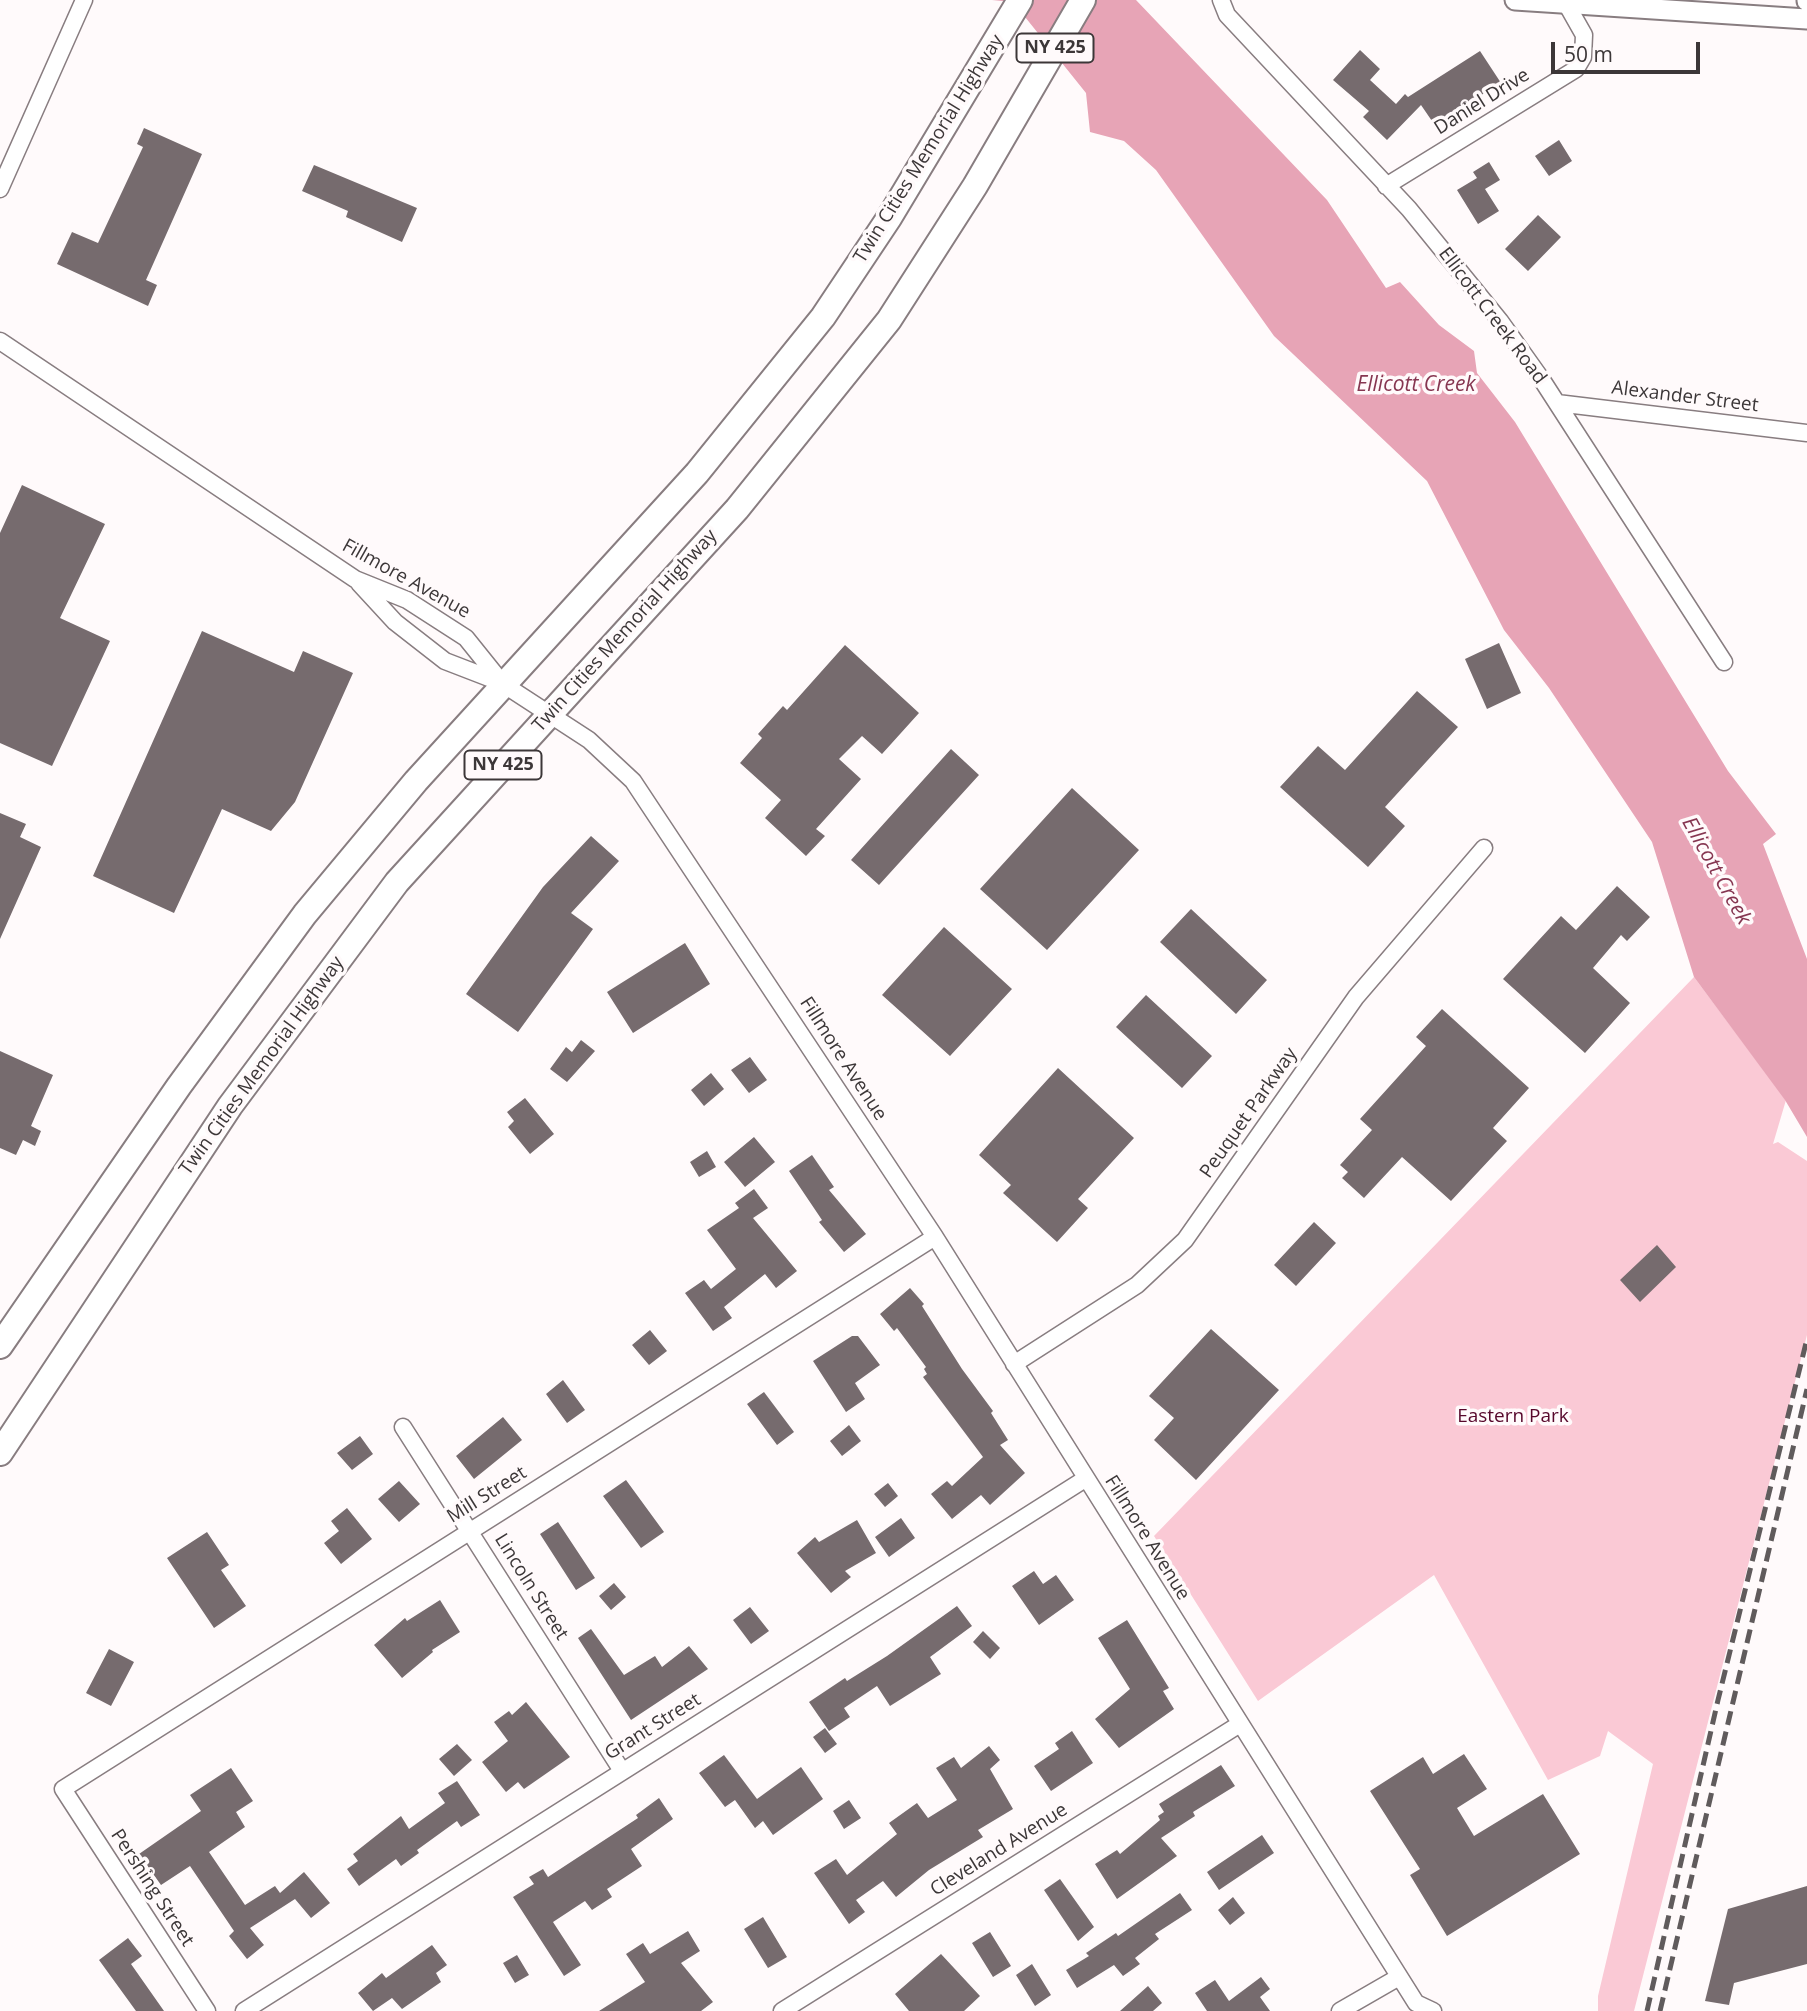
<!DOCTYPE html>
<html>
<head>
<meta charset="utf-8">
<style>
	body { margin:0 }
	#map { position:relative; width:1807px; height:2011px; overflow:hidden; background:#fffafb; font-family:"Open Sans",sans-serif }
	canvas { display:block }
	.scale { position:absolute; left:1551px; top:42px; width:149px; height:32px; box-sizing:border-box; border:4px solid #3c3738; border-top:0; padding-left:9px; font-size:21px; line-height:24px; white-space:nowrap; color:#3c3738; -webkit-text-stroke:5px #fffafb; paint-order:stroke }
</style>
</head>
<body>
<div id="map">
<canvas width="1807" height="2011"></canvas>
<div class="scale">50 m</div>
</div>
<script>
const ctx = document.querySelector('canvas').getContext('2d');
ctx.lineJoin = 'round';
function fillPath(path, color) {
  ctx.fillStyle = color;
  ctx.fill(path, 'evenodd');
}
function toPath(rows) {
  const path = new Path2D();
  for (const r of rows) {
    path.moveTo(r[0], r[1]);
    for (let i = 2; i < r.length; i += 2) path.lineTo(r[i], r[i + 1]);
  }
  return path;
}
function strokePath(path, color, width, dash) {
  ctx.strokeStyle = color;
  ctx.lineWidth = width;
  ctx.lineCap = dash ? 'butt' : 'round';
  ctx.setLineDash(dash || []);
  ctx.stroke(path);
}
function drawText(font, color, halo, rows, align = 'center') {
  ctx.font = font + ' "Open Sans",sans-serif';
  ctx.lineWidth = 7;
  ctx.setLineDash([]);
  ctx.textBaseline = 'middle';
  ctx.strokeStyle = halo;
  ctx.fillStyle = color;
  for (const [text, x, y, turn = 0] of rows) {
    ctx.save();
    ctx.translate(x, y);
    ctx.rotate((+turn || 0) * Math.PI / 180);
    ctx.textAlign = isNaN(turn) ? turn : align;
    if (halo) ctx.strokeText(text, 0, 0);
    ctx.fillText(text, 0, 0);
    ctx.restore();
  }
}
fillPath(toPath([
	[1694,977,1786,1100,1773,1144,1778,1142,1807,1161,1807,1335,1634,2011,1598,2011,1598,1996,1653,1764,1608,1731,1600,1756,1548,1780,1434,1575,1258,1701,1154,1536]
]), '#fac9d5');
fillPath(toPath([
	[992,0,1136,0,1327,200,1386,288,1400,282,1439,325,1474,351,1477,373,1515,422,1728,771,1776,834,1763,844,1807,959,1807,1137,1785,1100,1694,977,1652,842,1549,688,1504,630,1427,481,1274,336,1156,170,1124,141,1090,132,1086,93,1013,2]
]), '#e7a4b6');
fillPath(toPath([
	[1360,50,1380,69,1370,80,1396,104,1405,94,1408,97,1480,51,1501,83,1434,124,1421,105,1387,140,1363,117,1369,111,1333,80],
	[144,128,202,154,146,280,157,285,148,306,57,264,72,232,98,243,143,147,137,144],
	[1559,140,1572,161,1549,176,1535,156],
	[1489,162,1500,180,1485,189,1499,211,1478,224,1457,190,1477,178,1473,172],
	[314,165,417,208,402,242,346,217,348,211,302,191],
	[1538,215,1561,237,1528,271,1505,249],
	[22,485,105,524,60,618,110,641,52,766,0,743,0,533],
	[202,631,294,672,303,651,353,673,295,802,271,831,222,809,174,913,93,876],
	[1499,643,1521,693,1487,709,1465,659],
	[845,645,919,713,882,754,862,736,839,759,861,779,816,829,825,836,806,856,765,818,781,800,740,763,762,738,758,734,783,706,787,710],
	[1417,691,1458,727,1385,807,1405,826,1368,867,1280,787,1318,746,1345,770],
	[951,749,979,775,879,885,851,860],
	[1072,788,1139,850,1047,950,980,889],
	[0,813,26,824,20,837,41,847,0,939],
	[591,836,619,861,571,913,593,929,518,1032,466,994,543,887],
	[1617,886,1650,917,1627,941,1621,935,1593,968,1630,1003,1585,1053,1503,979,1561,916,1576,930],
	[1191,909,1267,980,1236,1014,1160,942],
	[944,927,1012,989,950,1056,882,995],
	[685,943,710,984,633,1033,607,992],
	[1146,995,1212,1056,1182,1088,1116,1027],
	[1442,1009,1529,1088,1493,1128,1507,1141,1451,1201,1402,1157,1364,1198,1342,1178,1348,1172,1340,1165,1372,1130,1360,1119,1426,1046,1416,1037],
	[581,1040,595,1051,567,1082,550,1069,566,1047,572,1052],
	[0,1051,53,1075,31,1126,41,1131,35,1146,23,1140,16,1155,0,1148],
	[750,1057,767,1080,749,1093,731,1070],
	[1058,1068,1134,1138,1078,1199,1088,1208,1057,1242,1003,1193,1011,1185,979,1155],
	[711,1073,724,1089,704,1106,691,1090],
	[525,1098,554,1134,530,1154,508,1127,514,1121,507,1112],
	[754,1137,775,1162,745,1187,724,1162],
	[707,1151,716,1167,699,1177,690,1162],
	[812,1155,834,1187,829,1190,866,1234,844,1252,819,1222,822,1220,789,1171],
	[754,1189,768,1208,753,1218,797,1271,776,1288,765,1274,724,1307,732,1318,713,1331,685,1293,704,1280,711,1289,736,1269,707,1230,739,1208,735,1203],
	[1314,1222,1336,1243,1296,1286,1274,1265],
	[1657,1245,1676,1267,1640,1302,1620,1280],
	[910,1288,924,1304,922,1306,962,1369,993,1411,991,1413,1008,1440,1000,1445,1025,1473,990,1505,981,1495,952,1519,931,1494,947,1481,952,1486,983,1457,923,1377,927,1374,924,1369,926,1367,897,1328,894,1331,880,1314],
	[1211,1329,1279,1390,1196,1480,1154,1440,1174,1418,1149,1396],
	[650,1330,667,1351,649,1365,632,1345],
	[852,1336,858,1336,880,1365,855,1383,865,1399,846,1412,813,1361],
	[563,1380,585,1410,567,1423,546,1394],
	[764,1392,794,1432,777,1445,747,1404],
	[503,1417,522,1440,474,1479,456,1456],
	[849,1425,861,1441,842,1456,830,1441],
	[360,1436,373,1454,352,1470,337,1453],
	[626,1480,664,1532,641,1548,603,1496],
	[399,1481,420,1504,399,1522,378,1499],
	[888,1483,898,1496,885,1507,874,1494],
	[347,1508,372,1539,341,1564,324,1543,339,1531,331,1521],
	[901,1518,915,1538,889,1557,875,1537],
	[857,1520,876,1553,845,1571,851,1577,831,1593,797,1553,815,1537,819,1542],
	[558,1522,595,1578,576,1590,540,1534],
	[207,1532,229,1565,221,1570,246,1606,214,1628,167,1558],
	[1034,1571,1043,1584,1056,1575,1074,1600,1039,1625,1012,1586],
	[614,1583,626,1597,611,1610,599,1596],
	[440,1600,460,1632,432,1650,433,1652,402,1678,374,1645,405,1618,407,1621],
	[957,1606,972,1626,930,1657,941,1674,890,1706,877,1686,844,1708,850,1717,829,1731,809,1702,845,1678,847,1681,887,1656],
	[750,1607,769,1631,751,1644,733,1620],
	[1127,1620,1169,1688,1163,1691,1174,1709,1119,1748,1095,1719,1130,1689,1098,1638],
	[591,1629,624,1675,655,1656,662,1667,689,1646,708,1669,631,1720,578,1638],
	[983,1631,1000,1648,990,1659,973,1642],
	[109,1649,134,1662,111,1706,86,1693],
	[526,1702,570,1757,524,1789,518,1782,506,1792,482,1762,508,1741,494,1722,509,1711,512,1715],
	[825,1728,837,1744,825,1753,813,1737],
	[1072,1731,1093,1763,1051,1791,1034,1766,1059,1749,1055,1743],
	[457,1744,472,1760,454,1776,439,1759],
	[989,1746,1000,1760,990,1769,1013,1809,978,1830,983,1837,929,1870,896,1897,883,1881,856,1900,865,1912,849,1924,814,1873,836,1859,847,1875,897,1834,889,1823,917,1803,928,1818,957,1800,936,1768,954,1757,961,1768],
	[1464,1754,1487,1789,1457,1808,1474,1836,1543,1794,1580,1854,1447,1936,1410,1875,1420,1869,1370,1791,1423,1757,1433,1774],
	[724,1755,757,1799,801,1767,823,1799,773,1835,763,1821,755,1828,735,1800,725,1807,699,1773],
	[1221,1765,1235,1786,1193,1812,1195,1816,1161,1838,1177,1856,1117,1899,1095,1864,1117,1850,1120,1854,1160,1820,1158,1816,1164,1812,1159,1804],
	[231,1768,253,1801,236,1812,245,1827,209,1852,245,1905,275,1886,280,1893,304,1872,330,1903,311,1918,295,1899,250,1928,264,1945,247,1959,229,1936,234,1931,190,1866,161,1885,139,1854,201,1811,190,1795],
	[457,1781,480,1815,461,1827,457,1821,417,1850,419,1853,401,1866,396,1859,359,1886,347,1869,358,1861,353,1854,401,1816,409,1829,445,1803,438,1793],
	[659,1798,673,1819,631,1849,642,1866,607,1889,612,1897,592,1910,585,1901,553,1922,581,1965,564,1976,513,1897,534,1884,529,1877,543,1869,548,1877,638,1818,636,1815],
	[849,1800,861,1818,844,1829,833,1811],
	[1262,1835,1274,1853,1219,1890,1207,1872],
	[1060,1879,1094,1927,1078,1941,1044,1890],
	[1807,1886,1807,1964,1734,1983,1729,2005,1705,2001,1728,1909],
	[1180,1893,1192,1910,1155,1934,1159,1939,1135,1958,1140,1964,1123,1976,1114,1965,1077,1988,1066,1970,1089,1956,1086,1953,1116,1933,1118,1936],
	[1233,1897,1245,1913,1230,1925,1218,1910],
	[763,1917,787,1957,768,1968,744,1929],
	[688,1931,700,1951,681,1963,713,2002,701,2011,599,2011,645,1982,626,1954,643,1943,650,1954],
	[990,1932,1011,1966,993,1977,972,1943],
	[128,1938,142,1956,131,1964,164,2011,136,2011,99,1960],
	[432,1945,447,1965,436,1973,441,1982,402,2009,392,1998,373,2011,358,1993,382,1973,386,1978],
	[941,1954,980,1996,964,2011,909,2011,895,1994],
	[517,1955,529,1975,515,1983,503,1963],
	[1032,1964,1051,1995,1035,2006,1016,1975],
	[1261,1977,1270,1989,1260,1997,1270,2011,1207,2011,1195,1993,1215,1980,1229,2001],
	[1148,1986,1162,2003,1153,2011,1120,2011]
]), '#766b6e');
const minor = toPath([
	[1221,0,1227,15,1409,209,1500,321,1542,380,1724,662],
	[1386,186,1576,69,1583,57,1584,35,1567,5],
	[0,189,84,0],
	[0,341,355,579,407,600,466,638,503,684,589,740,633,781,935,1237,1416,2003,1433,2011],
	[1557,403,1807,433],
	[359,583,395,622,445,661,502,683],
	[1014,1364,1137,1285,1185,1240,1356,997,1484,848],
	[403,1427,622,1771],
	[207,2011,63,1789,935,1237],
	[244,2011,1085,1479],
	[782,2011,1240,1724],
	[1340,2011,1399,1977]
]);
const tertiary = toPath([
	[1515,0,1807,19],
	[1807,0,1807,1]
]);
const primary = toPath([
	[0,1346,179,1086,305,914,416,781,697,473,823,317,889,218,1020,0],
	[0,1453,230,1106,397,882,737,509,889,320,975,186,1083,0]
]);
strokePath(minor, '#887d80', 19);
strokePath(tertiary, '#887d80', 23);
strokePath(primary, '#887d80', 28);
strokePath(minor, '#fff', 16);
strokePath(tertiary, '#fff', 19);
strokePath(primary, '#fff', 24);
strokePath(toPath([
	[1647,2011,1718,1700,1807,1339],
	[1660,2011,1807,1389]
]), '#605b5c', 5, [14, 7]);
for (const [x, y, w] of [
	[1055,48,77],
	[503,765,77]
]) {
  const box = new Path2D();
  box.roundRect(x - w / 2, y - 14.5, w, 29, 5);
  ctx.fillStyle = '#fffafb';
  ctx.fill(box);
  strokePath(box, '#3c3738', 2);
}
drawText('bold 18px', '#3c3738', null, [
	["NY 425",1055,48],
	["NY 425",503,765]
]);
drawText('19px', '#3c3738', '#fffafb', [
	["Daniel Drive",1482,102,-32],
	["Twin Cities Memorial Highway",929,149,-58],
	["Ellicott Creek Road",1492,316,53],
	["Alexander Street",1685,397,7],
	["Fillmore Avenue",406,579,29],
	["Twin Cities Memorial Highway",625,631,-48],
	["Fillmore Avenue",843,1059,57],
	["Twin Cities Memorial Highway",262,1066,-54],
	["Peuquet Parkway",1249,1113,-55],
	["Mill Street",487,1495,-32],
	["Fillmore Avenue",1147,1538,58],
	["Lincoln Street",531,1587,58],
	["Grant Street",653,1727,-32],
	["Cleveland Avenue",999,1850,-32],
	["Pershing Street",152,1888,57]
]);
drawText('19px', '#57072b', '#fffafb', [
	["Eastern Park",1513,1417]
]);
drawText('italic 21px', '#863651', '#fffafb', [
	["Ellicott Creek",1416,385],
	["Ellicott Creek",1716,871,61]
]);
</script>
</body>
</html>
